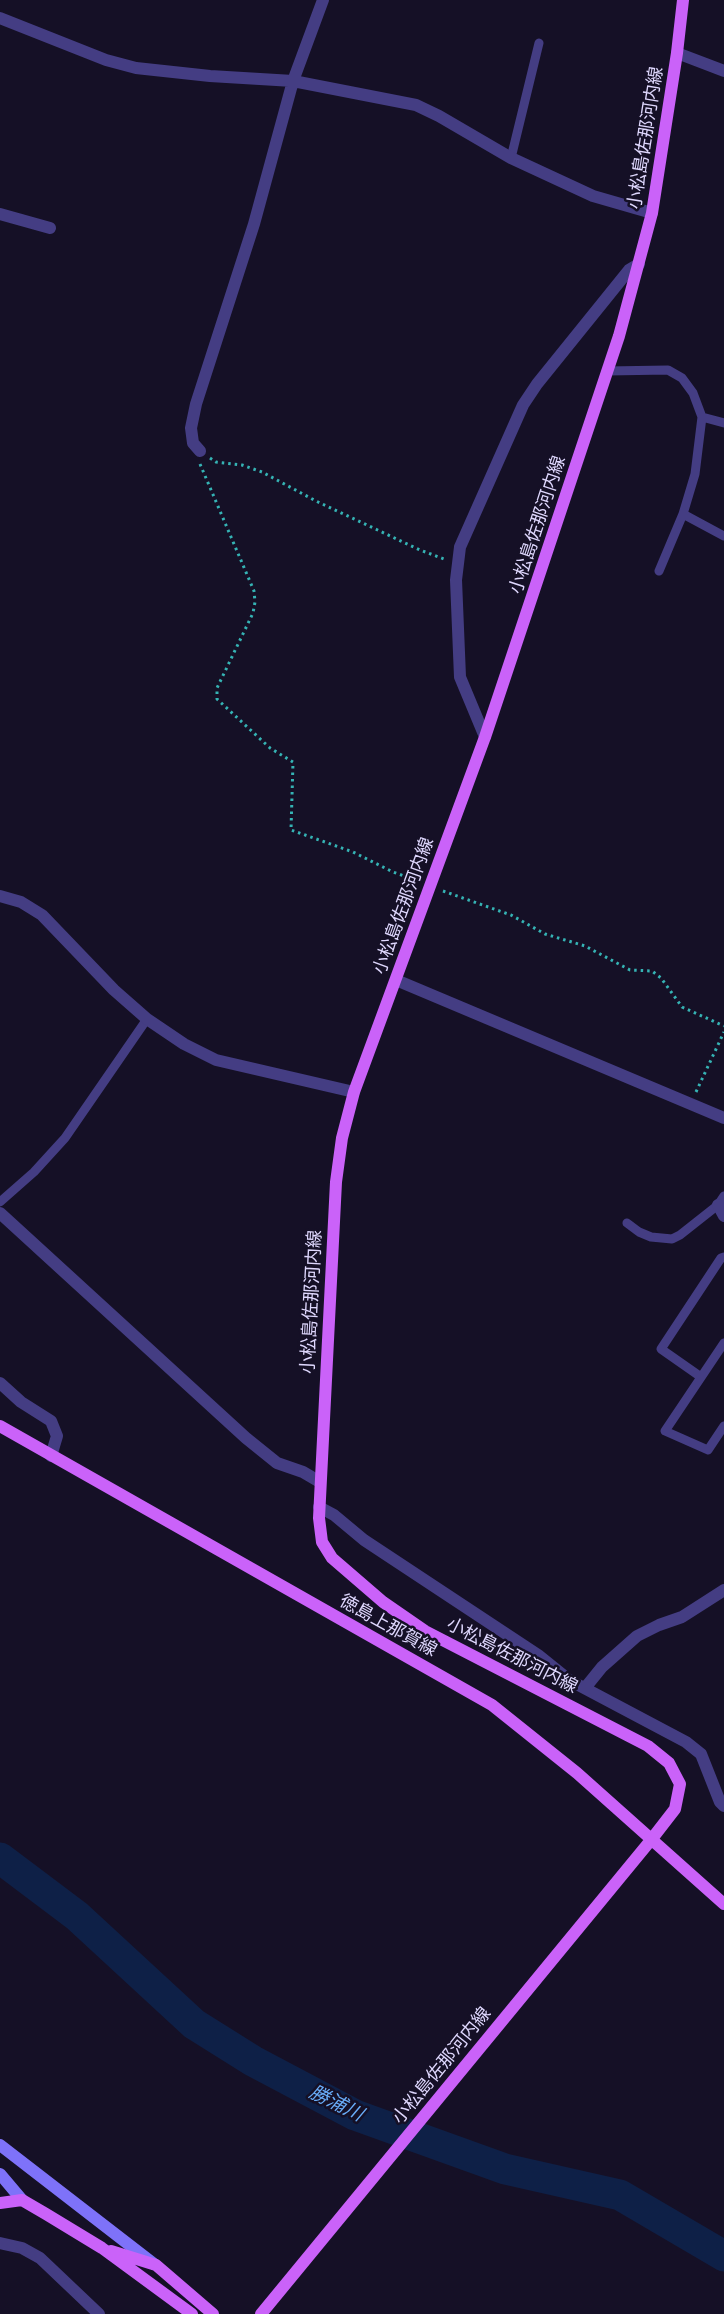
<!DOCTYPE html>
<html>
<head>
<meta charset="utf-8">
<style>
	body { margin:0 }
	canvas { display:block; background:#151026 }
</style>
</head>
<body>
<canvas width="724" height="2314"></canvas>
<script>
const ctx = document.querySelector('canvas').getContext('2d');
ctx.lineJoin = 'round';
function toPath(rows) {
  const path = new Path2D();
  for (const r of rows) {
    path.moveTo(r[0], r[1]);
    for (let i = 2; i < r.length; i += 2) path.lineTo(r[i], r[i + 1]);
  }
  return path;
}
function strokePath(path, color, width, dash) {
  ctx.strokeStyle = color;
  ctx.lineWidth = width;
  ctx.lineCap = dash ? 'butt' : 'round';
  ctx.setLineDash(dash || []);
  ctx.stroke(path);
}
function drawText(font, color, halo, rows, align = 'center') {
  ctx.font = font + ' "Fira Sans Condensed","Noto Sans JP",sans-serif';
  ctx.lineWidth = 5;
  ctx.setLineDash([]);
  ctx.textBaseline = 'middle';
  ctx.strokeStyle = halo;
  ctx.fillStyle = color;
  for (const [text, x, y, turn = 0] of rows) {
    ctx.save();
    ctx.translate(x, y);
    ctx.rotate((+turn || 0) * Math.PI / 180);
    ctx.textAlign = isNaN(turn) ? turn : align;
    if (halo) ctx.strokeText(text, 0, 0);
    ctx.fillText(text, 0, 0);
    ctx.restore();
  }
}
strokePath(toPath([
	[0,1858,77,1916,194,2024,253,2061,355,2115,505,2169,620,2195,724,2256]
]), '#0e2047', 31);
strokePath(toPath([
	[210,458,216,462,242,465,262,472,316,501,420,550,444,559],
	[200,464,254,591,255,602,253,613,217,688,217,699,270,748,293,762,291,830,353,852,393,872,418,881],
	[443,891,511,915,545,934,585,946,630,970,652,971,661,978,682,1007,724,1026],
	[696,1092,724,1032]
]), '#35b3b4', 3, [2.5, 4]);
strokePath(toPath([
	[511,158,539,43],
	[607,371,668,370,682,378,693,393,702,417,724,423],
	[683,514,724,536],
	[659,571,683,514,695,474,702,417],
	[0,1202,34,1172,65,1138,147,1019],
	[627,1223,639,1232,651,1237,672,1239,680,1235,718,1205,724,1196],
	[724,1343,665,1431,708,1450,724,1426],
	[701,1377,661,1349,721,1258,724,1257]
]), '#443d83', 9);
strokePath(toPath([
	[0,18,106,60,136,68,210,76,293,81,416,105,439,116,511,158,593,196,652,213],
	[677,53,724,71],
	[0,214,50,228],
	[200,451,193,443,191,428,196,404,254,224,293,81,323,0],
	[485,737,460,677,456,580,460,547,523,405,537,384,629,270,639,264],
	[0,896,21,902,42,915,114,990,147,1019,184,1044,216,1060,354,1092],
	[396,980,724,1118],
	[718,1205,724,1216],
	[0,1213,246,1438,277,1463,303,1472,320,1482],
	[0,1383,21,1402,51,1421,57,1436,51,1456],
	[319,1507,334,1515,364,1540,538,1655,569,1680,686,1742,701,1754,720,1802,724,1806],
	[585,1688,602,1667,637,1636,659,1625,682,1617,724,1590],
	[0,2243,22,2248,40,2258,99,2314]
]), '#443d83', 12);
strokePath(toPath([
	[0,2145,154,2264],
	[0,2174,22,2200]
]), '#7e72f9', 12);
strokePath(toPath([
	[0,1426,492,1705,577,1773,724,1904],
	[0,2203,22,2200,46,2214,102,2248,192,2314],
	[111,2251,156,2265,213,2314],
	[261,2314,651,1840,675,1809,680,1784,669,1763,648,1746,425,1631,383,1602,332,1558,322,1542,319,1518,336,1182,342,1138,354,1092,485,737,619,336,652,213,677,53,683,0]
]), '#ca62f9', 12);
drawText('18px', '#ded7fd', '#151026', [
	["小松島佐那河内線",646,138,-81],
	["小松島佐那河内線",538,525,-72],
	["小松島佐那河内線",404,906,-70],
	["小松島佐那河内線",312,1302,-87],
	["徳島上那賀線",388,1626,29],
	["小松島佐那河内線",512,1656,27],
	["小松島佐那河内線",442,2066,-51]
]);
drawText('italic 19px', '#69adf9', '#151026', [
	["勝浦川",336,2104,26]
]);
</script>
</body>
</html>
